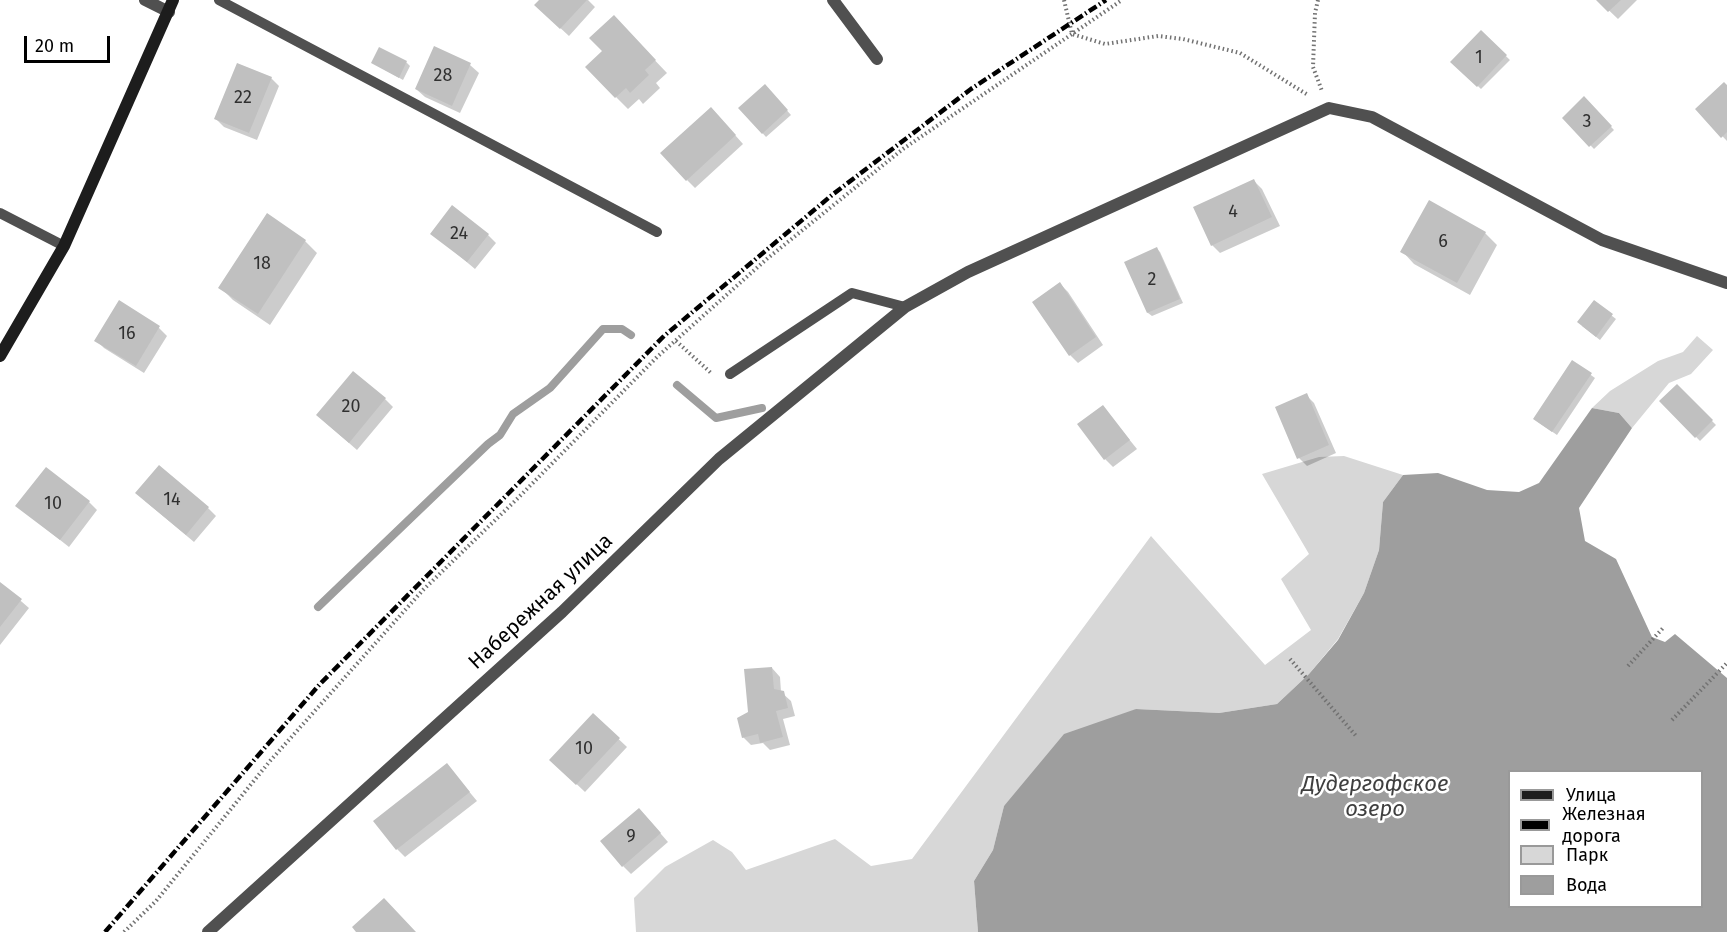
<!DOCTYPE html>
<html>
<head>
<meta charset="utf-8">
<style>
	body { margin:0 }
	#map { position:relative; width:1727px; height:932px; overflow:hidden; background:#fff; font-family:"Fira Sans",sans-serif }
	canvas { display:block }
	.legend { position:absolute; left:1508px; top:770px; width:195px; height:138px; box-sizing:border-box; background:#fff; border:2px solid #999; margin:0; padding:8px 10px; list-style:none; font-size:18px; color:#000 }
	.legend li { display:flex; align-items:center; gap:12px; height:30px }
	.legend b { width:30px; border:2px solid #999 }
	.scale { position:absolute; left:24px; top:36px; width:86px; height:27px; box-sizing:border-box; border:3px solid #000; border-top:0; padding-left:8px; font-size:18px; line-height:21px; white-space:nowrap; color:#000; -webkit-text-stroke:4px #fff; paint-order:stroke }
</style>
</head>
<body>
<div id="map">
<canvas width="1727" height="932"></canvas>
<ul class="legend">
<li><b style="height:8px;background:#1d1d1d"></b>Улица</li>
<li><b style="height:8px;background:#000"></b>Железная дорога</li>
<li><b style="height:16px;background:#d7d7d7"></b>Парк</li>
<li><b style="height:16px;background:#9e9e9e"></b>Вода</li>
</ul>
<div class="scale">20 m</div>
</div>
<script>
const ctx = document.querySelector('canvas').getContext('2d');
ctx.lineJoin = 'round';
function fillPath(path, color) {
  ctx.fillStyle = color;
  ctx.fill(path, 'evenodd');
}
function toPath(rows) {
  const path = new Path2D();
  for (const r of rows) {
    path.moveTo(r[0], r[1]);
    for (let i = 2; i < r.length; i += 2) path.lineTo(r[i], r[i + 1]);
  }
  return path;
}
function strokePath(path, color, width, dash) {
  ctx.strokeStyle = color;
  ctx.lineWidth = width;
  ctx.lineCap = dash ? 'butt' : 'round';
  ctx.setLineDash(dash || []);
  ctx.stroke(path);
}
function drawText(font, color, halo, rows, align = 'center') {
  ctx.font = font + ' "Fira Sans",sans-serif';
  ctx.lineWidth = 5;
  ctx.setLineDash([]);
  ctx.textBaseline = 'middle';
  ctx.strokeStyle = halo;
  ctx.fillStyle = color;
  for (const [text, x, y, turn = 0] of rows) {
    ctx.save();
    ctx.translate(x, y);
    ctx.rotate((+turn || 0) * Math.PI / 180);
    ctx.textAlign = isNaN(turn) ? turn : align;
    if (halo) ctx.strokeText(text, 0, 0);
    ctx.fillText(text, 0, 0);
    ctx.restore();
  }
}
fillPath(toPath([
	[1697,336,1713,350,1691,374,1669,383,1632,428,1619,413,1592,408,1610,391,1658,361,1683,352],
	[1344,456,1403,475,1383,502,1379,550,1364,593,1338,639,1309,674,1277,704,1219,713,1136,709,1004,806,993,850,974,881,978,932,636,932,634,898,665,867,713,840,732,852,746,870,835,839,871,866,912,859,1151,536,1265,665,1311,630,1281,579,1309,554,1262,474,1319,457]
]), '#d7d7d7');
fillPath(toPath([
	[1592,408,1619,413,1632,428,1579,508,1585,541,1616,559,1652,637,1665,642,1675,634,1727,678,1727,932,978,932,974,881,993,850,1004,806,1064,734,1136,709,1219,713,1277,704,1309,674,1338,640,1364,593,1379,550,1383,502,1403,475,1438,473,1487,490,1519,492,1539,483],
	[1510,772,1702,772,1702,906,1510,906]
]), '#9e9e9e');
fillPath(toPath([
	[541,0,588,0,595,7,569,36,544,13],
	[1598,0,1637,0,1618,19],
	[626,30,667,73,656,83,660,88,643,104,639,99,628,109,616,97,604,51],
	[1481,32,1510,60,1481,89,1452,61],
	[435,48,470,65,479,73,460,113,425,97,416,89],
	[406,62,410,66,403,80,373,63],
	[271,78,279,86,257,140,224,127,216,119],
	[765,86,791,115,766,137,740,108],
	[1727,87,1727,141,1697,110],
	[1584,99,1614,130,1594,149,1564,118],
	[719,117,743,144,695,188,687,180],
	[1254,181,1262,189,1280,226,1220,253,1212,245],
	[432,233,488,235,496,243,475,269],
	[1485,233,1497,245,1470,295,1414,264,1402,251],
	[305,241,317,253,270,325,233,300,220,287],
	[1157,249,1160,252,1183,303,1152,316,1148,313,1126,262],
	[1060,284,1068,292,1103,345,1078,363,1070,355],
	[119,302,159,328,167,336,144,373,104,348,96,340],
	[1594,302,1616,319,1600,340,1582,326],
	[1573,362,1595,378,1557,435,1538,422],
	[1677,386,1716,425,1700,441,1661,401],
	[1306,395,1314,403,1336,453,1307,466,1299,458],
	[385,399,393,407,357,450,326,423],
	[1103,407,1137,449,1113,467,1105,459],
	[145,501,208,508,216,516,194,542],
	[89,502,97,510,69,547,17,506],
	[0,583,29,608,0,645],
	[772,668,780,677,781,692,791,701,795,716,783,719,790,745,770,750,763,743,751,745,743,737],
	[593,715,627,747,585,792,551,760],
	[447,765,477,801,405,857,397,849],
	[647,818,668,842,631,874,623,866]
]), '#0003');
strokePath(toPath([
	[677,385,716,418,762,408],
	[318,607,488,444,500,435,513,414,550,388,603,329,622,329,631,335]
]), '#9e9e9e', 8);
fillPath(toPath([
	[539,0,587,0,560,29,534,5],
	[1596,0,1621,0,1608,12],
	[614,15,656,60,645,70,649,75,630,93,626,88,615,98,585,67,602,51,589,38],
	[1481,30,1507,55,1477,87,1450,62],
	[434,46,471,63,452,106,415,89],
	[379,47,407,61,399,78,371,63],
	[237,63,272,77,249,133,214,119],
	[1724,82,1727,85,1727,132,1721,138,1695,109],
	[765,84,788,110,762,134,738,108],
	[1584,96,1612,126,1589,147,1562,118],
	[711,107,736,135,686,181,660,153],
	[1254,179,1272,217,1211,246,1193,207],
	[1429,200,1486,232,1457,283,1400,252],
	[452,205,489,234,467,262,430,234],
	[267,213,306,240,258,314,218,288],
	[1157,247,1180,299,1147,313,1124,262],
	[1060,282,1096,337,1069,356,1032,302],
	[119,300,160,326,136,366,94,341],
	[1594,300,1613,314,1596,337,1577,322],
	[1572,360,1592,373,1552,432,1533,419],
	[353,371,386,398,349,443,316,415],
	[1677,384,1713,420,1695,438,1659,401],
	[1307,393,1329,445,1297,459,1275,407],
	[1103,405,1130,440,1104,460,1077,424],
	[159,465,209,507,186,535,135,493],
	[46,467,90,501,60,540,15,506],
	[0,582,22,599,0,627],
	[772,667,774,689,784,691,788,708,776,711,783,737,760,743,758,734,742,738,737,718,748,712,744,669],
	[593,713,620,738,576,785,549,760],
	[447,763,470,792,396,850,373,821],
	[639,808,661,833,622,867,600,841],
	[384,898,416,932,356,932,352,927]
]), '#c0c0c0');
strokePath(toPath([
	[1064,0,1072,34,1105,44,1158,36,1183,39,1240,53,1308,95],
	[1318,0,1315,13,1313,67,1322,91],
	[676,341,711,373],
	[1290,659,1357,737],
	[1628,666,1663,628],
	[1672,720,1727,663],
	[124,932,156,901,270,761,423,590,518,498,657,357,768,258,903,149,1122,0]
]), '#727272', 4, [1.5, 3]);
strokePath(toPath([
	[219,0,657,232],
	[0,213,64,246],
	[730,374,852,293,905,307]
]), '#505050', 10);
strokePath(toPath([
	[145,0,169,12],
	[833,0,877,59],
	[208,932,562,612,719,459,905,307,968,272,1329,108,1372,117,1602,240,1727,283]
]), '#505050', 12);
strokePath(toPath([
	[0,356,64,246,173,0]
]), '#1d1d1d', 12);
strokePath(toPath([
	[105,932,320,684,664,336,832,195,971,89,1106,0]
]), '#000', 4.5, [9, 3, 1.5, 3]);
drawText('18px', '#303030', null, [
	["1",1479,58],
	["28",443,76],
	["22",243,98],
	["3",1587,122],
	["4",1233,212],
	["24",459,234],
	["6",1443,242],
	["18",262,264],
	["2",1152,280],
	["16",127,334],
	["20",351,407],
	["14",172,500],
	["10",53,504],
	["10",584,749],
	["9",631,837]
]);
drawText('21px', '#000', '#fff', [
	["Набережная улица",541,602,-43]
]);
drawText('italic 22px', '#3f3f3f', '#fff', [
	["Дудергофское",1375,785],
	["озеро",1375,810]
]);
</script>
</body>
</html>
